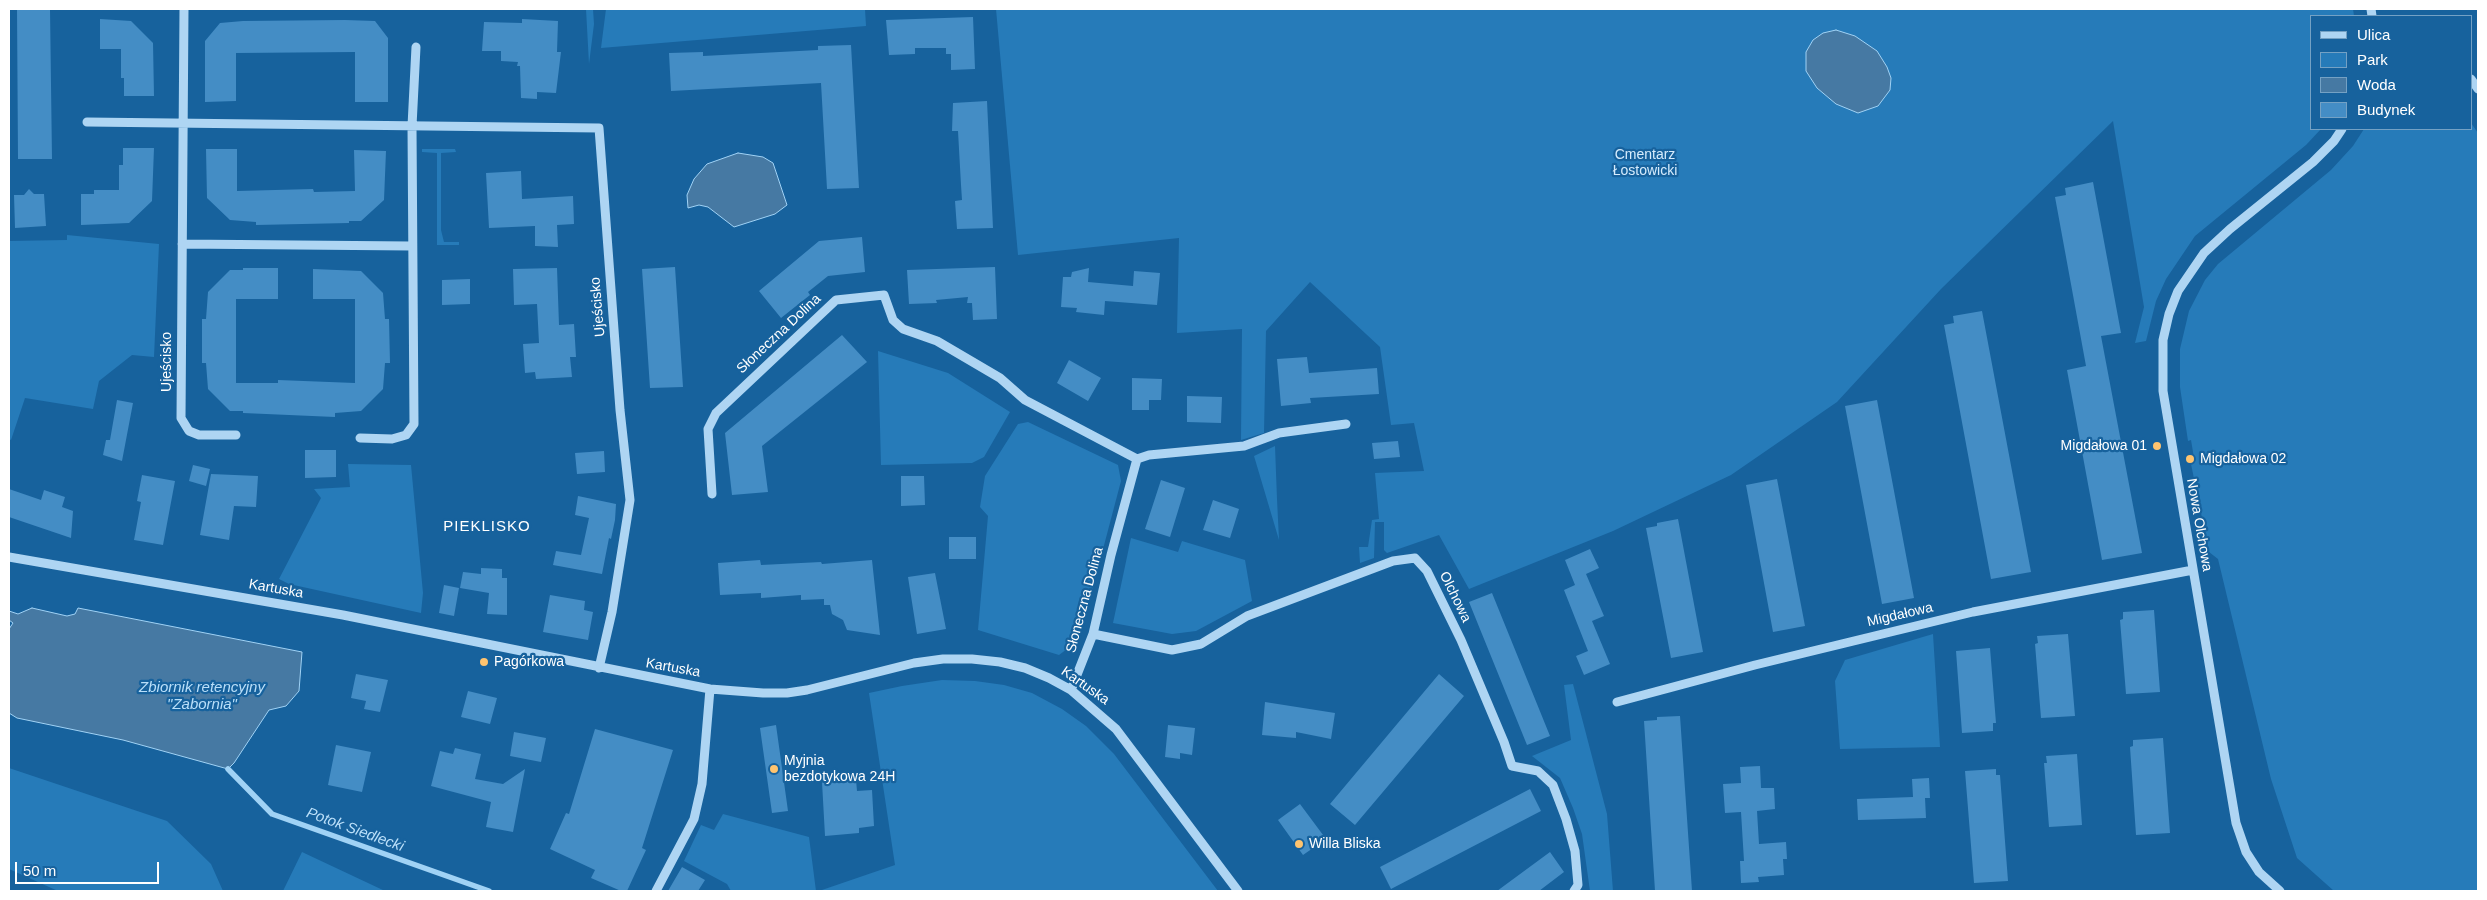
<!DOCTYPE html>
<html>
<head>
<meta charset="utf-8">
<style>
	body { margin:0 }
	#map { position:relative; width:2487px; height:900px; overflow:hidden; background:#17629d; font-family:Arial,sans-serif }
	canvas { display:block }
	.frame { position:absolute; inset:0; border:10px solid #fff; pointer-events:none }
	.legend { position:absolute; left:2310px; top:15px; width:162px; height:115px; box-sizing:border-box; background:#17629d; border:1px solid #74a1c4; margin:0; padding:6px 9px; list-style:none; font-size:15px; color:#fff }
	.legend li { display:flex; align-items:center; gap:10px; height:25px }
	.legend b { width:25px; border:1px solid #74a1c4 }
	.scale { position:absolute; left:15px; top:862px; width:144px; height:22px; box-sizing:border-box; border:2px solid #fff; border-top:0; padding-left:6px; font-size:15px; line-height:18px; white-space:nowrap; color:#fff; -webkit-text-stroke:4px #17629d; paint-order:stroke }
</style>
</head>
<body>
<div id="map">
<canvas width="2487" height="900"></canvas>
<div class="frame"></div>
<ul class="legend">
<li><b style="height:6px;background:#aed5f3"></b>Ulica</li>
<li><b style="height:14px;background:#267bb9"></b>Park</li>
<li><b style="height:14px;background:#4679a3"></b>Woda</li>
<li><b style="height:14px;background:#448dc5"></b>Budynek</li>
</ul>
<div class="scale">50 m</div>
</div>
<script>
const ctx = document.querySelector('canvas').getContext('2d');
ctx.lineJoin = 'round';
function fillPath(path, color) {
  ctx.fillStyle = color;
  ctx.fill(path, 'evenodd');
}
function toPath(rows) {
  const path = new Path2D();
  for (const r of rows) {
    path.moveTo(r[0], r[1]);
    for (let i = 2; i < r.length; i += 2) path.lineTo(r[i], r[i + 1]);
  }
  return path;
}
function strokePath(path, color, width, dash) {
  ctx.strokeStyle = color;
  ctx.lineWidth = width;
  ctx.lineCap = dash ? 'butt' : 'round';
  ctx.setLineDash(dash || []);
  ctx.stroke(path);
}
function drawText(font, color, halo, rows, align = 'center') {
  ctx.font = font + ' Arial,sans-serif';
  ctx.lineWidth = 4.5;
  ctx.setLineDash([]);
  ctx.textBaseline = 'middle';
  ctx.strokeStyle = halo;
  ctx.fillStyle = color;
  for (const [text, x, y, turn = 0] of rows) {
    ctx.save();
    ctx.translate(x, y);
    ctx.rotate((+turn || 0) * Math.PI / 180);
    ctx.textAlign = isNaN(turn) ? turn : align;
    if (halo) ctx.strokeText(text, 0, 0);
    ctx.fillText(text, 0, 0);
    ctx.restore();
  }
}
fillPath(toPath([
	[586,9,593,9,594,24,589,64],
	[606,9,865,9,866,26,601,48],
	[996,9,2353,9,2354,16,2311,16,2311,129,2321,129,2306,145,2195,236,2166,279,2156,301,2146,341,2135,343,2144,307,2113,121,1941,289,1837,402,1731,475,1613,531,1469,589,1439,535,1387,553,1384,550,1384,522,1375,522,1374,558,1360,563,1359,547,1368,547,1372,520,1379,519,1375,473,1424,471,1414,423,1391,425,1380,347,1310,282,1266,331,1264,433,1241,440,1242,329,1177,333,1179,238,1018,255],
	[2471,123,2478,133,2478,891,2334,891,2297,858,2271,779,2218,559,2209,552,2190,459,2194,458,2191,440,2188,441,2180,387,2180,349,2189,311,2205,280,2218,264,2331,170,2353,146,2364,129,2471,129],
	[422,149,455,149,456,152,441,153,441,230,444,242,459,242,459,245,437,245,437,153,422,152],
	[67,235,159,244,154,357,132,355,99,381,93,409,25,398,11,440,9,439,9,241,67,240],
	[878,351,948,373,1010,412,984,457,972,463,881,465],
	[1028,422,1118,465,1121,481,1079,640,1059,655,978,630,988,516,980,507,985,476,1018,424],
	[1275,446,1277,499,1279,540,1254,456],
	[348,464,411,465,423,593,421,613,289,584,279,579,321,498,314,489,350,487],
	[1131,538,1178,552,1182,541,1245,560,1252,601,1196,631,1172,634,1113,623],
	[1933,634,1940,747,1840,749,1835,681,1845,660],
	[942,680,975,681,1004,685,1032,693,1062,709,1086,726,1114,754,1218,891,819,891,895,865,869,693,902,686],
	[1573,684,1607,814,1613,891,1590,891,1582,834,1573,808,1560,778,1532,756,1571,740,1564,685],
	[9,768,167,821,211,864,223,891,58,891,9,869],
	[723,814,809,837,816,891,731,891,727,884,684,861,701,825,714,830],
	[302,852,385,891,283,891]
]), '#267bb9');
const water = toPath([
	[1836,30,1855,36,1877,51,1887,67,1891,78,1890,90,1878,106,1858,113,1836,104,1817,88,1806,71,1806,52,1813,40,1823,33,1836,30],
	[738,153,763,157,773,163,787,205,775,214,734,227,708,207,699,205,688,208,687,195,694,179,707,164,738,153],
	[32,608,67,616,75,614,78,608,302,652,299,691,286,706,269,710,234,763,228,769,123,740,17,718,9,713,9,629,13,623,9,620,9,611,18,614,32,608]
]);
fillPath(water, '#4679a3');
strokePath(water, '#a0d2f5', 1);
strokePath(toPath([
	[228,769,272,814,489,891]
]), '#a0d2f5', 5.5);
fillPath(toPath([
	[17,9,50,9,52,159,18,159],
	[973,17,975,69,951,70,951,54,946,54,946,48,915,48,915,54,889,55,886,20],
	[100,19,131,21,153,43,154,96,124,96,124,78,121,78,121,49,100,49],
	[522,19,558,21,557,52,561,52,556,93,537,92,537,99,521,98,520,66,517,66,518,62,501,61,501,51,482,51,484,22,522,23],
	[345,20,375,21,388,38,388,102,355,102,355,52,236,53,236,101,205,102,205,41,220,23,243,21],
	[851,45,859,188,827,189,821,83,671,91,669,53,703,52,703,56,818,50,818,46],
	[987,101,993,228,957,229,955,201,962,200,961,185,958,131,952,131,953,103],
	[123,148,154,148,152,201,129,223,81,225,81,194,94,194,94,190,119,190,119,165,123,165],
	[206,149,237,149,237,191,313,189,314,192,355,191,354,150,386,151,384,200,361,221,349,221,349,223,256,225,256,222,230,220,207,198],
	[521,171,522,199,573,196,574,224,557,225,558,247,535,246,535,226,489,228,486,173],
	[2093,182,2121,333,2101,336,2142,553,2102,560,2067,370,2086,366,2055,197,2066,195,2065,188],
	[29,189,34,194,44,194,46,226,15,228,14,195,24,195],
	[862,237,865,272,828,276,808,292,810,295,781,318,759,291,819,241],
	[675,267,683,387,650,388,642,269],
	[995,267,997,319,973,320,972,303,967,303,968,297,936,300,937,303,909,304,907,270],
	[243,268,278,268,278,299,236,299,236,383,278,383,278,380,355,383,355,299,313,299,313,269,361,271,383,293,385,319,389,319,390,363,385,363,383,389,361,411,335,413,335,417,243,413,243,411,230,411,208,389,206,363,202,363,202,319,206,319,208,292,230,270,243,270],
	[557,268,559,325,574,324,576,357,570,357,572,377,536,379,535,372,525,373,523,344,539,343,537,304,514,305,513,269],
	[1089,268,1088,282,1133,286,1134,271,1160,273,1157,305,1105,301,1104,315,1076,312,1077,308,1061,307,1063,277,1071,277,1072,272],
	[470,279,470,304,442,305,442,280],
	[1982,311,2031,572,1991,579,1944,325,1954,323,1953,316],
	[842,335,867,362,762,446,768,492,732,495,725,433],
	[1307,357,1309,373,1377,368,1379,394,1310,398,1311,403,1281,406,1277,359],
	[1069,360,1101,378,1088,401,1057,383],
	[1132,378,1162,379,1161,400,1149,400,1149,410,1132,410],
	[1187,396,1222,397,1221,423,1187,422],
	[117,400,133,403,122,461,103,455,106,440,110,440],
	[1877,400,1914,598,1882,604,1845,406],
	[1398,441,1400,457,1374,459,1372,443],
	[305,450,336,450,336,477,305,478],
	[604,451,605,472,577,474,575,453],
	[193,465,210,469,206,486,189,481],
	[211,474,258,476,256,507,234,506,229,540,200,535],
	[142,475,175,481,163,545,134,540,141,502,137,501],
	[901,476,924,476,925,505,901,506],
	[1777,479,1805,626,1773,632,1746,485],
	[1161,480,1185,488,1170,537,1145,529],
	[9,489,41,500,44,490,65,497,62,507,73,511,71,538,9,517],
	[578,496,616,504,615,520,611,539,609,538,602,574,553,565,556,551,581,555,589,518,575,515],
	[1213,500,1239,509,1230,538,1203,530],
	[1678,519,1703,652,1671,658,1646,528,1657,526,1657,523],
	[949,537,976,537,976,559,949,559],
	[1590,549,1599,568,1586,574,1604,616,1592,621,1610,664,1584,675,1576,656,1588,651,1564,590,1575,585,1565,560],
	[760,560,761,565,821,562,822,564,872,560,880,635,847,630,843,620,832,614,830,605,824,605,824,599,801,600,801,595,761,598,761,593,720,595,718,563],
	[481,568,502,569,502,578,507,578,507,615,487,614,489,593,460,588,463,572,481,574],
	[935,573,946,629,917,634,908,577],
	[444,585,459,588,454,616,439,613],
	[1492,593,1550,736,1527,745,1469,602],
	[550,595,585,601,584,610,593,612,588,640,543,632],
	[2154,610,2160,692,2126,694,2120,620,2123,619,2123,612],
	[2068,634,2075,716,2041,718,2035,644,2038,643,2037,636],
	[1990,648,1996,723,1993,723,1993,731,1962,733,1956,651],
	[356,674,388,680,380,712,364,709,366,701,351,698],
	[1439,674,1464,696,1355,825,1330,804],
	[468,691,497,698,490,724,461,717],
	[1265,702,1335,713,1331,739,1296,732,1296,738,1262,735],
	[1680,716,1692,891,1655,891,1644,721,1657,720,1657,717],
	[776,725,788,811,772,813,760,728],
	[1168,725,1195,728,1192,755,1180,753,1180,759,1165,757],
	[595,729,673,750,642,848,646,850,627,891,621,891,591,878,595,870,550,849,566,813,569,814],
	[514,732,546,738,541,762,510,756],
	[2163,738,2170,833,2136,835,2130,747,2133,746,2133,740],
	[336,745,371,752,362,792,328,785],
	[455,748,481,754,475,779,503,784,525,769,513,832,486,827,491,802,431,786,440,751,453,754],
	[2077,754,2082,825,2049,827,2044,763,2047,763,2046,756],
	[1760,766,1761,788,1774,788,1775,809,1757,811,1759,844,1786,842,1787,859,1783,859,1784,875,1758,877,1759,882,1741,883,1740,861,1744,861,1741,812,1725,813,1723,784,1741,783,1740,767],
	[1996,769,1996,775,2000,775,2008,881,1974,883,1965,771],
	[1929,778,1930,798,1925,798,1926,818,1858,820,1857,799,1913,797,1912,779],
	[856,780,857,791,872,790,874,826,859,828,859,833,825,836,822,782],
	[1530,789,1541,811,1391,889,1380,867],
	[1300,804,1326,839,1303,855,1278,820],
	[1550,852,1564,872,1539,891,1497,891],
	[682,867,705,880,698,891,668,891]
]), '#448dc5');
strokePath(toPath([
	[184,9,181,418,189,431,199,435,236,435],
	[2371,9,2372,16],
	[2471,79,2478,89],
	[87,122,599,128,620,410,630,500,612,612,599,668],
	[182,244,411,246],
	[360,438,392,439,406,435,414,424,412,126,416,47],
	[1137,459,1149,455,1244,446,1279,433,1346,424],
	[712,494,708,429,716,413,836,300,884,295,893,320,903,329,937,341,1000,378,1025,400,1137,459,1111,555,1093,634,1071,690],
	[9,557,343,615,710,689,763,693,787,693,807,690,914,663,943,659,972,659,1000,662,1025,668,1049,678,1071,690,1116,729,1238,891],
	[1093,634,1172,650,1201,644,1247,616,1393,561,1415,558,1427,571,1461,640,1504,742,1512,766,1538,771,1553,785,1566,819,1575,851,1578,885,1574,891],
	[1617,702,1755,665,1973,612,2193,570],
	[656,891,694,819,702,784,710,689],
	[2280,891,2259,872,2246,852,2236,823,2163,391,2163,340,2169,314,2178,291,2204,253,2230,229,2313,162,2334,141,2342,129]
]), '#aed5f3', 9);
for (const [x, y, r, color] of [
	[2157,446,5,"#ffc46f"],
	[2190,459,5,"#ffc46f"],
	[484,662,5,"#ffc46f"],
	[774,769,5,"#ffc46f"],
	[1299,844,5,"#ffc46f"]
]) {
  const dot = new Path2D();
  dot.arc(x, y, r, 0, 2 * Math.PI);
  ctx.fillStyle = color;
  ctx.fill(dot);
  strokePath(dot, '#17629d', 2);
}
drawText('14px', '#d6ecfd', '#17629d', [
	["Cmentarz",1645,155],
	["Łostowicki",1645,171]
]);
drawText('14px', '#fff', '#17629d', [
	["Ujeścisko",598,307,-95],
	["Słoneczna Dolina",779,334,-43],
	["Ujeścisko",167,362,-90],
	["Nowa Olchowa",2199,525,80],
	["Kartuska",276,589,10],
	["Olchowa",1455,597,64],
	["Słoneczna Dolina",1085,600,-75],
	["Migdałowa",1900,615,-13],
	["Kartuska",673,668,10],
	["Kartuska",1085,686,35]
]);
drawText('14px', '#fff', '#17629d', [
	["Migdałowa 01",2147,446,"right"],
	["Migdałowa 02",2200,459],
	["Pagórkowa",494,662],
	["Myjnia",784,761],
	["bezdotykowa 24H",784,777],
	["Willa Bliska",1309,844]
], 'left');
ctx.letterSpacing = '1px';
drawText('15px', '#fff', '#17629d', [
	["PIEKLISKO",487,527]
]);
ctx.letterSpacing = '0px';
drawText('italic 15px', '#badff9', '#17629d', [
	["Zbiornik retencyjny",202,688],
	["\"Zabornia\"",202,705],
	["Potok Siedlecki",355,830,20]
]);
</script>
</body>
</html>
